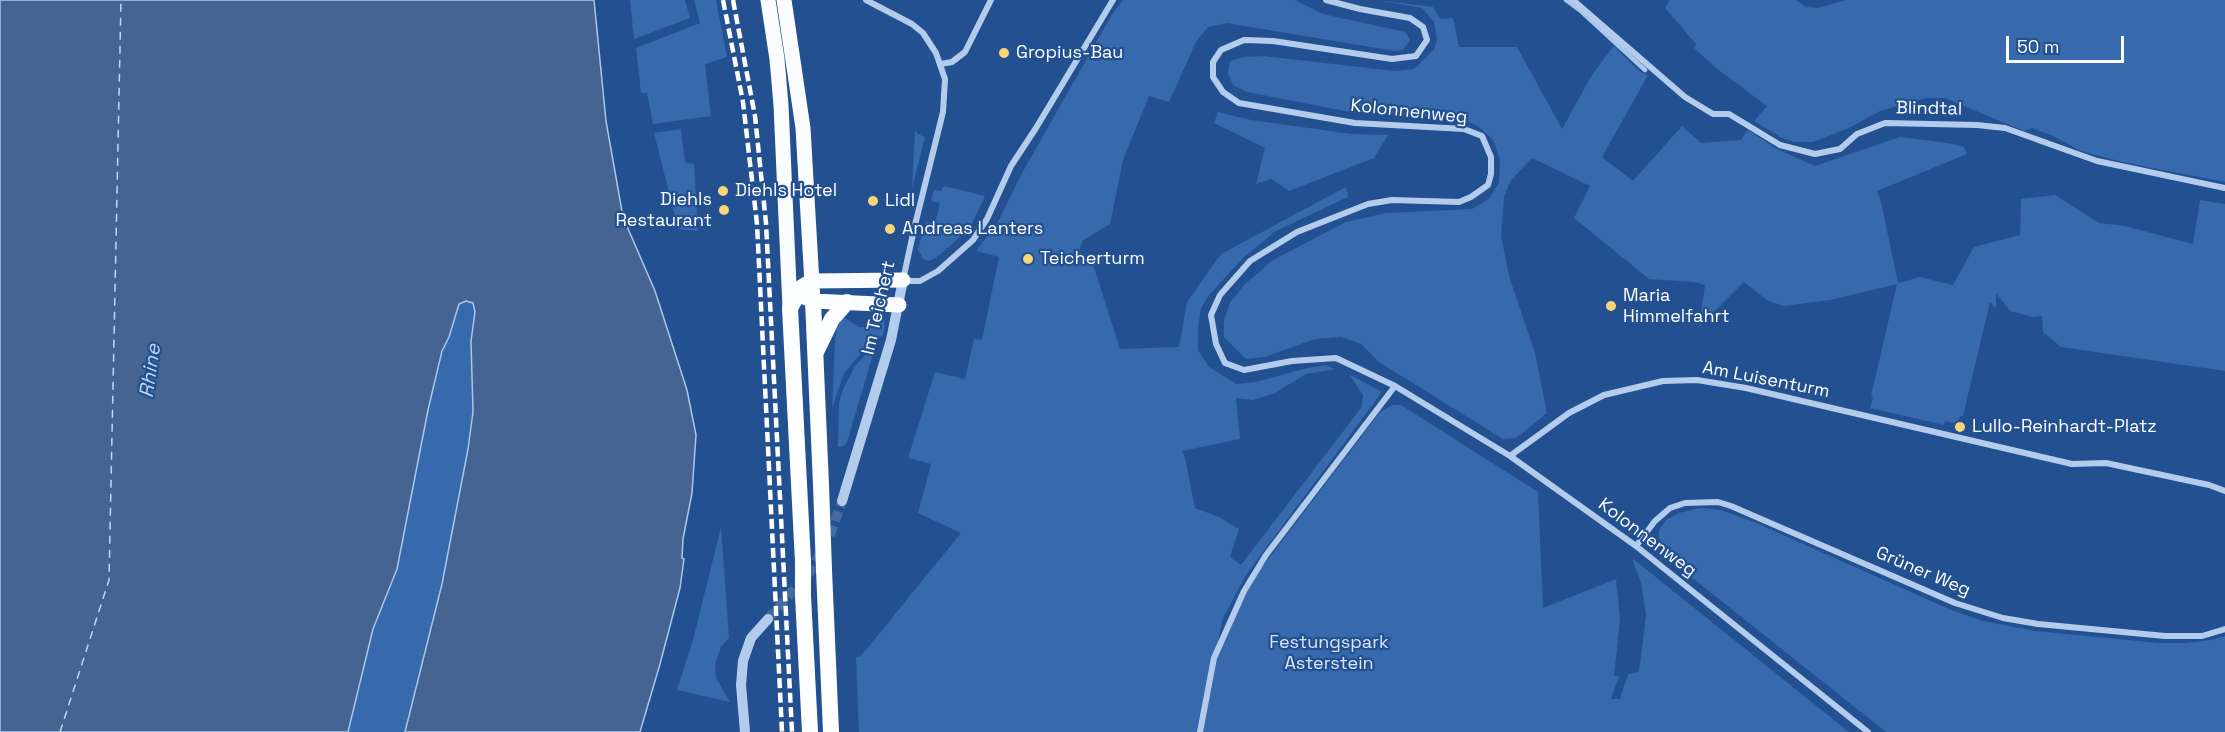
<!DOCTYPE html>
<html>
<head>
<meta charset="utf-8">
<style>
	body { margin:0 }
	#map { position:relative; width:2225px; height:732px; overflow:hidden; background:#235090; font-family:"Space Grotesk",sans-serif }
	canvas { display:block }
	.scale { position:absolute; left:2006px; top:36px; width:118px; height:27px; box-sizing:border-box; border:3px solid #fff; border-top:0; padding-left:8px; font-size:18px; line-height:21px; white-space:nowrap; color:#fff; -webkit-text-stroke:4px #235090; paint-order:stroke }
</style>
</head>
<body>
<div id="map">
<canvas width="2225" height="732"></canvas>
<div class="scale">50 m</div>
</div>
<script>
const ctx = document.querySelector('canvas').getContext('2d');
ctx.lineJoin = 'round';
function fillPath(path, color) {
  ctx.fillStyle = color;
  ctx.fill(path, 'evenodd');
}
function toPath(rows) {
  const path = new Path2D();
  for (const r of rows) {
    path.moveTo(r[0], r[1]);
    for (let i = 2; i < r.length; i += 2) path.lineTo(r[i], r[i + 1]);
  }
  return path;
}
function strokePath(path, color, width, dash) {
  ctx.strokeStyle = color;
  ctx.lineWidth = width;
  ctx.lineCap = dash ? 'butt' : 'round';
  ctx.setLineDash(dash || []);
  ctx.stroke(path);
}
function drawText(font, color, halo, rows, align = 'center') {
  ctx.font = font + ' "Space Grotesk",sans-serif';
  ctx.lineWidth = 4.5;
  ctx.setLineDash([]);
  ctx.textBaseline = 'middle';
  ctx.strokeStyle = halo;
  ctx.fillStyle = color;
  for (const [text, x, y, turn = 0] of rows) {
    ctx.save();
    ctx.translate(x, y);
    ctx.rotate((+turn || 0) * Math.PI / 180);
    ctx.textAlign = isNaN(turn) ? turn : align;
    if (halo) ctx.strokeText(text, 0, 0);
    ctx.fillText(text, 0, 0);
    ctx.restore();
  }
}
fillPath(toPath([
	[630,0,685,0,690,18,634,39],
	[694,0,716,0,727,57,705,64,711,116,653,124,647,93,641,93,636,48,700,23],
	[1123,0,1295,0,1323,14,1405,32,1410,40,1403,50,1395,51,1227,23,1208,27,1196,42,1169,102,1149,96,1123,160,1110,224,1082,241,1079,253,1091,258,1120,349,1179,347,1187,302,1221,254,1346,187,1348,197,1276,231,1243,258,1210,294,1201,308,1198,328,1198,350,1209,367,1236,384,1256,382,1307,368,1326,365,1335,369,1306,374,1275,393,1253,400,1236,398,1240,439,1182,451,1185,458,1195,508,1219,517,1239,529,1230,557,1241,565,1361,408,1363,395,1349,374,1382,392,1246,575,1223,618,1215,654,1244,591,1380,412,1392,405,1401,405,1538,492,1543,608,1616,579,1620,619,1614,676,1619,676,1611,699,1620,699,1628,674,1639,672,1646,615,1641,583,1632,558,1849,732,859,732,856,657,861,656,961,533,918,513,931,464,908,458,935,372,965,379,974,339,982,340,999,257,976,251,998,222,1021,175,1111,16],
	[1377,0,1433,7,1440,19,1453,18,1459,47,1517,47,1562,129,1593,73,1614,46,1640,72,1648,75,1602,157,1633,181,1682,126,1701,143,1741,140,1748,130,1777,149,1815,166,1900,137,1948,143,1964,147,1967,154,1877,191,1881,202,1898,283,1920,277,1953,285,1974,247,2020,235,2021,199,2055,195,2099,223,2125,226,2193,244,2200,200,2225,204,2225,371,2061,347,2043,332,2042,316,2033,317,2010,311,1996,293,1996,308,1990,302,1963,416,1960,416,1957,424,1945,421,1944,425,1870,408,1873,397,1871,396,1897,284,1830,300,1784,306,1768,301,1744,282,1699,327,1705,285,1694,282,1649,279,1574,218,1590,186,1532,158,1511,180,1504,196,1501,236,1509,276,1535,353,1547,413,1516,438,1503,439,1379,362,1361,344,1341,337,1315,339,1265,357,1246,359,1224,337,1224,320,1230,303,1244,285,1273,260,1346,222,1386,213,1472,209,1490,198,1499,182,1500,160,1493,140,1478,126,1460,118,1355,113,1247,92,1233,85,1228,73,1230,61,1244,57,1263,56,1395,71,1414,69,1434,49,1437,40,1434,22,1422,8],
	[1670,0,1796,0,1806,7,1818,8,1846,0,2225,0,2225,182,2122,162,2081,151,2053,136,2032,128,2024,131,1945,98,1926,98,1880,111,1849,128,1813,142,1794,142,1782,138,1754,121,1767,106,1716,68,1694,48,1696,44,1665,8],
	[1218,112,1251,120,1352,134,1388,135,1374,158,1289,191,1271,179,1256,184,1265,148,1214,123],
	[681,129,685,163,694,164,698,231,678,229,654,133],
	[915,130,918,134,925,137,912,188],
	[944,186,985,196,970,228,936,258,929,261,923,259,918,249,926,222,935,224,940,203,931,201,933,193,935,190,941,191],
	[466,301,473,303,475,312,471,341,473,412,468,449,442,584,405,732,348,732,373,629,397,569,428,410,442,351,449,337,459,304],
	[843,317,859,327,871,327,884,320,885,326,883,335,864,350,844,373,832,409,835,342,837,328],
	[873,347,875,348,847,442,844,446,838,447,839,403,843,389,855,366],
	[1699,508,1721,510,1754,522,1951,610,1983,621,2035,631,2159,643,2185,643,2212,640,2225,636,2225,732,1886,732,1666,557,1661,548,1659,536,1659,530,1666,520,1679,513],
	[721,527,729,638,721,647,715,664,716,678,730,702,677,690,693,640]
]), '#3769ad');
const water = toPath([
	[0,0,594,0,606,121,623,217,655,291,687,390,696,435,692,493,683,539,682,558,684,559,680,588,660,664,640,732,405,732,442,584,468,449,473,412,471,341,475,312,473,303,466,301,459,304,449,337,442,351,428,410,397,569,373,629,348,732,0,732,0,0]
]);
fillPath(water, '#456492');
strokePath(water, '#a9c7ed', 1.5);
strokePath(toPath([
	[1566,0,1582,12,1645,70]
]), '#a9c7ed', 4.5);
strokePath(toPath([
	[60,732,109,580,121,0]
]), '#c1d6f3', 1.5, [8, 6]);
strokePath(toPath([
	[768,619,812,569,831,532,842,501]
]), '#446aa1', 10, [10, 5]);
strokePath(toPath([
	[866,0,912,24,923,33,936,53,945,79,943,112,914,229,903,280,912,281,920,281,938,271,973,240,987,219,1011,166,1036,128,1113,0],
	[1326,0,1360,9,1410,18,1423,27,1427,40,1416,56,1392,59,1273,41,1244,40,1221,50,1213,62,1213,77,1223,92,1239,103,1355,123,1464,129,1482,136,1491,157,1491,174,1488,185,1471,197,1459,202,1392,200,1368,204,1297,232,1250,261,1220,295,1211,315,1216,344,1225,363,1244,370,1292,361,1336,358,1395,386,1510,456,1636,546,1868,732],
	[1573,0,1685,97,1713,114,1729,114,1780,145,1815,154,1840,149,1857,134,1885,123,1977,125,2005,128,2097,161,2225,188],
	[941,64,952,62,965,52,991,0],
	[1510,456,1569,413,1604,395,1663,381,1697,380,1746,388,2072,464,2106,463,2209,485,2225,491],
	[1636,546,1655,521,1670,508,1685,503,1718,502,1731,506,1955,603,2003,618,2038,624,2165,636,2202,636,2225,629],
	[1200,732,1214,658,1244,591,1266,555,1395,386]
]), '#b4ccec', 6);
strokePath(toPath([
	[842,501,891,340,903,280],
	[745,732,741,685,743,661,751,638,768,619]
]), '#b4ccec', 10);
strokePath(toPath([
	[768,0,777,59,781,105,790,308],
	[784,0,803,128,813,301],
	[812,281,903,280],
	[804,297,813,301,899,305]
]), '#fafcff', 15);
strokePath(toPath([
	[813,301,821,485],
	[816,352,832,319,847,302],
	[803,562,790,308,802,287,812,281],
	[824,570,831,732],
	[803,596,810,732]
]), '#fcfeff', 16);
strokePath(toPath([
	[723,0,743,102,757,224,782,732],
	[733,0,755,116,766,223,792,732]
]), '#fff', 4.5, [10, 4.5]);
strokePath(toPath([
	[821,485,824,570],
	[803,562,803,596]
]), '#fcfeff', 16);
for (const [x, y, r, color] of [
	[1004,53,6,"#f7d578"],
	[723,191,6,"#f7d578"],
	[873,201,6,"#f7d578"],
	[724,210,6,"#f7d578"],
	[890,229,6,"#f7d578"],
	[1028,259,6,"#f7d578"],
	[1611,306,6,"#f7d578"],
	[1960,427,6,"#f7d578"]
]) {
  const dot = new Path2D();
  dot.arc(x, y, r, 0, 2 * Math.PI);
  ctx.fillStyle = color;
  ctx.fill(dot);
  strokePath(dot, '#235090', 2);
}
drawText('18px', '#fff', '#235090', [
	["Gropius-Bau",1016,53],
	["Diehls Hotel",735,191],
	["Diehls",712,200,"right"],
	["Restaurant",712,221,"right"],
	["Lidl",885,201],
	["Andreas Lanters",902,229],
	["Teicherturm",1040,259],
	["Maria",1623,296],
	["Himmelfahrt",1623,317],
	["Lullo-Reinhardt-Platz",1972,427]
], 'left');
drawText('18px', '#fff', '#235090', [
	["Blindtal",1929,109,1],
	["Kolonnenweg",1409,112,6],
	["Im Teichert",879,308,-77],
	["Am Luisenturm",1766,380,11],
	["Kolonnenweg",1647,538,37],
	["Grüner Weg",1923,572,23]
]);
drawText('18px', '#dae7f9', '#235090', [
	["Festungspark",1329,643],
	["Asterstein",1329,664]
]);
drawText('italic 20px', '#c1d6f3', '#235090', [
	["Rhine",151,371,-82]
]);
</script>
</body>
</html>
